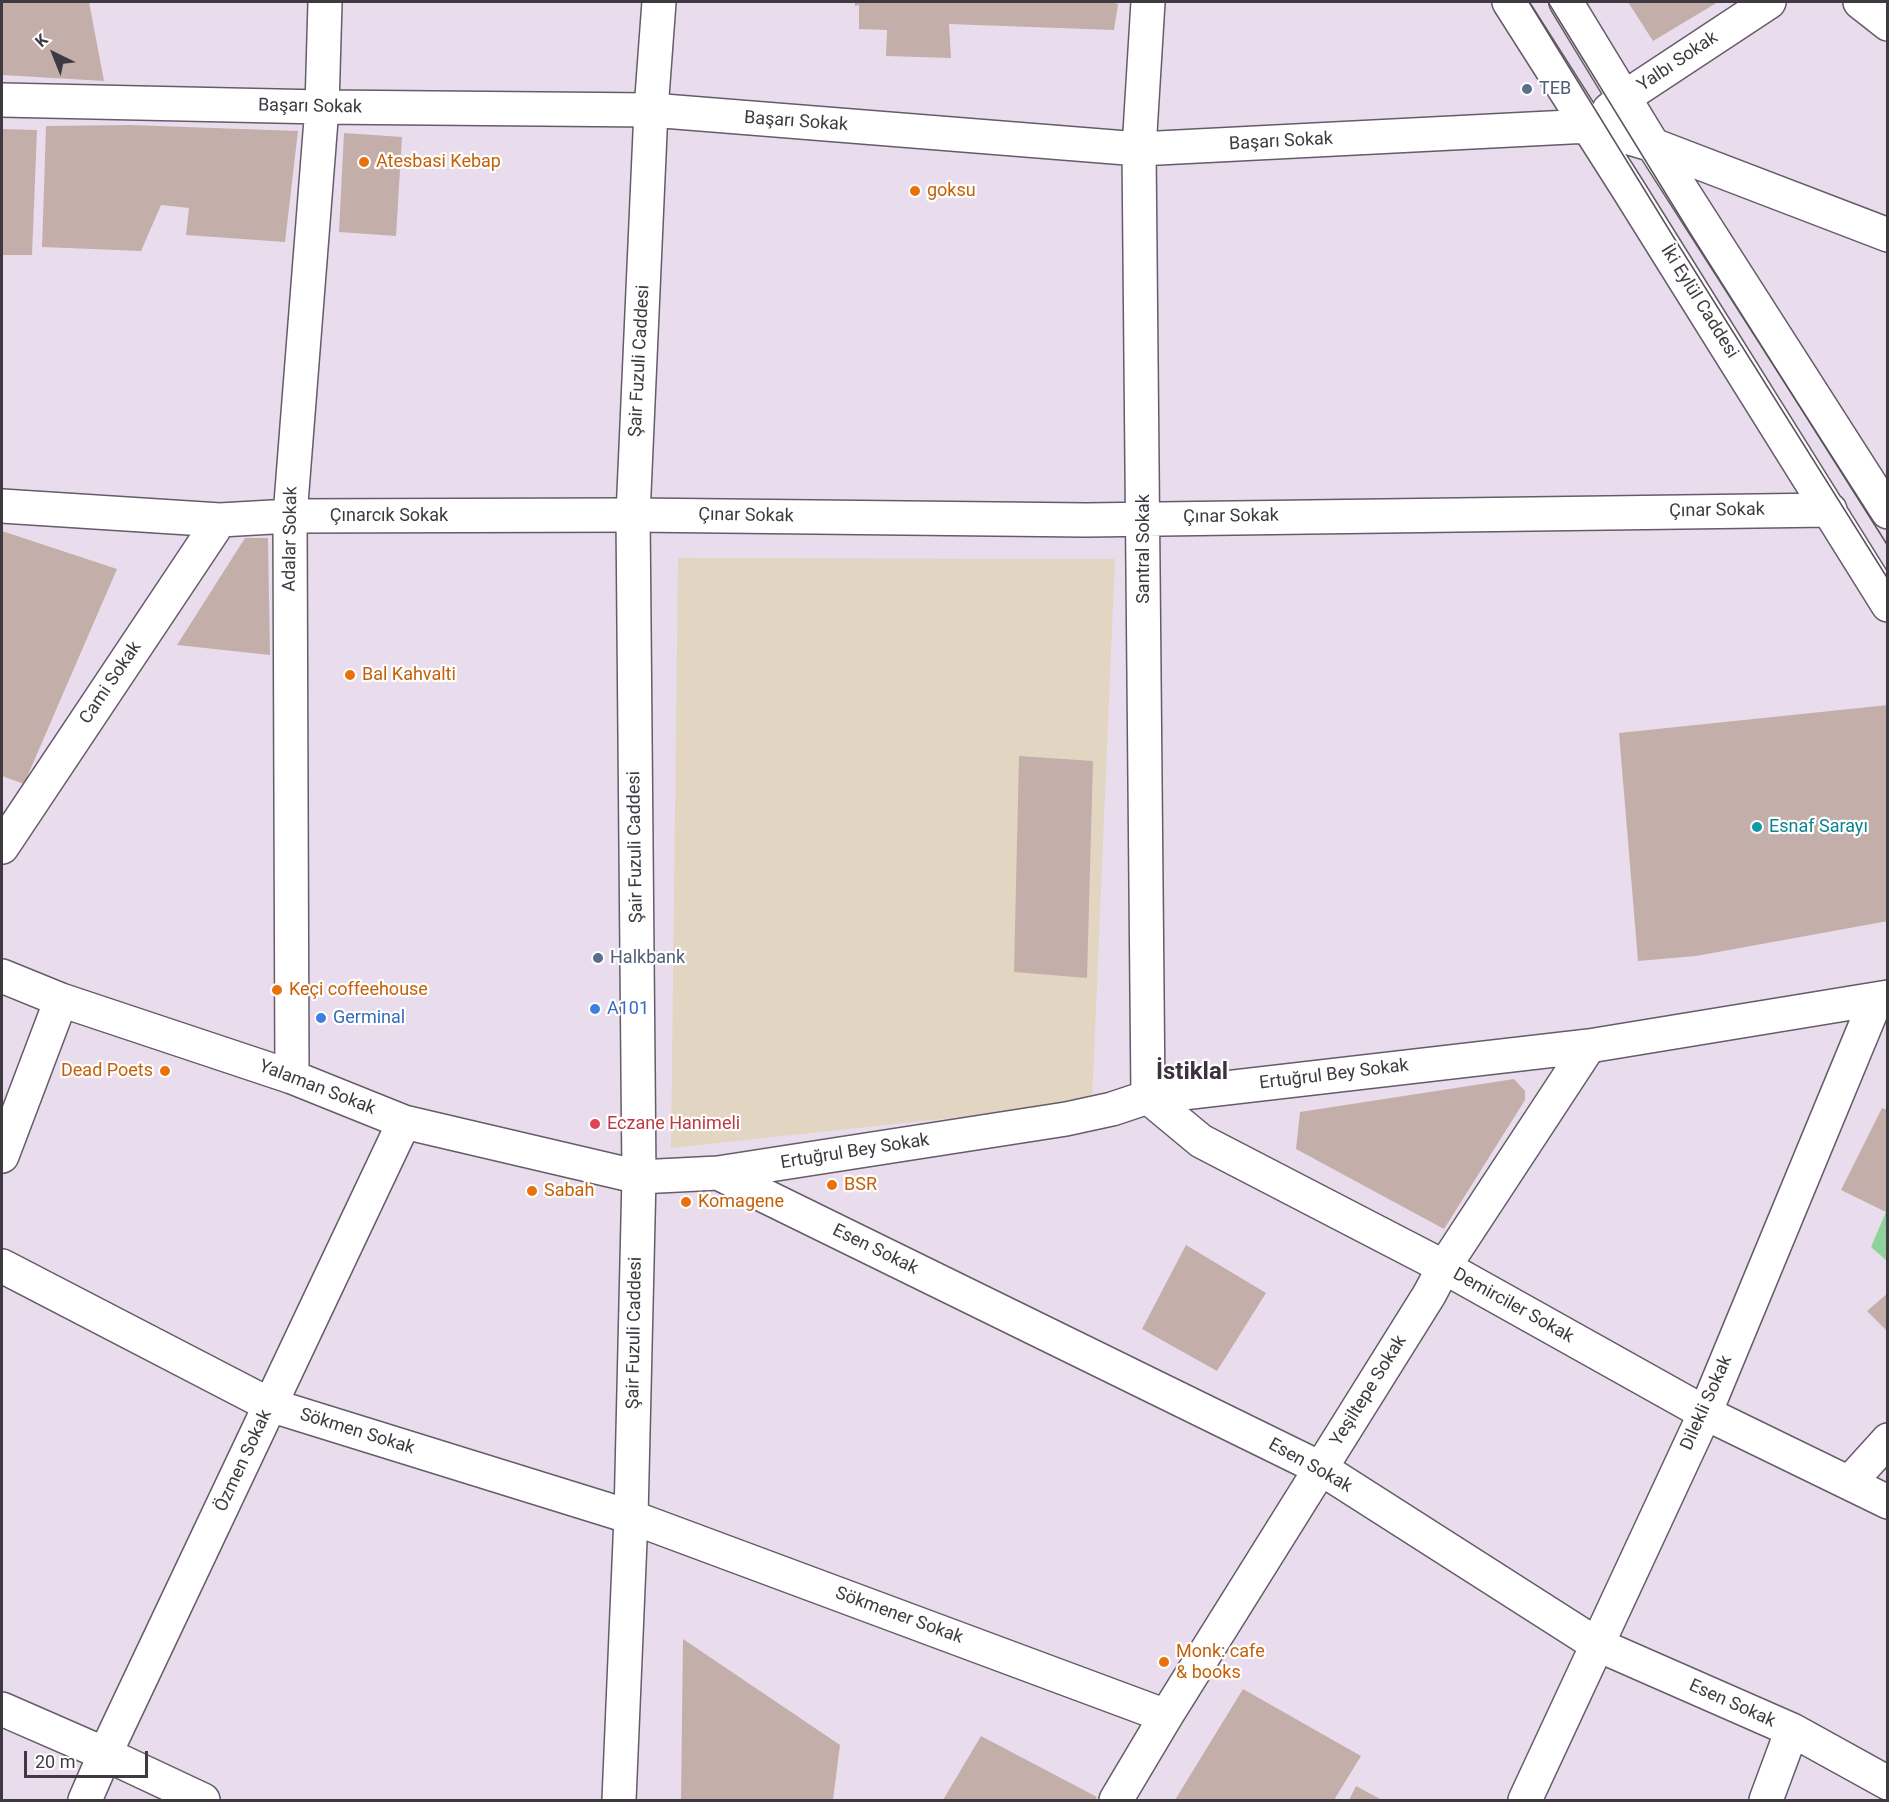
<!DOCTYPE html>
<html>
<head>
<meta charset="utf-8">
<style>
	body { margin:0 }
	#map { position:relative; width:1889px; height:1802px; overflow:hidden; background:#e9dded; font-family:Roboto,sans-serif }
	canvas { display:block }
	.frame { position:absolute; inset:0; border:3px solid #3f3a41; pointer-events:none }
	.north { position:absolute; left:24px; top:24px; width:60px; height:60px; -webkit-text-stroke:4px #fff; paint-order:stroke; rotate:317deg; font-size:16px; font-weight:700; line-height:24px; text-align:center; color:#3f3a41 }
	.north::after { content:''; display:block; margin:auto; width:21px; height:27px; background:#3f3a41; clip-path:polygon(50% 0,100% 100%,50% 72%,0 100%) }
	.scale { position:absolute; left:24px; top:1751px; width:124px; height:27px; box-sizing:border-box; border:3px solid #3f3a41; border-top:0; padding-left:8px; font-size:18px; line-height:21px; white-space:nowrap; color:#3f3a41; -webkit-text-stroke:4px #fff; paint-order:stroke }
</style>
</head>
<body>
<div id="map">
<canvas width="1889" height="1802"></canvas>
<div class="frame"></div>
<div class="north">K</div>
<div class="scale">20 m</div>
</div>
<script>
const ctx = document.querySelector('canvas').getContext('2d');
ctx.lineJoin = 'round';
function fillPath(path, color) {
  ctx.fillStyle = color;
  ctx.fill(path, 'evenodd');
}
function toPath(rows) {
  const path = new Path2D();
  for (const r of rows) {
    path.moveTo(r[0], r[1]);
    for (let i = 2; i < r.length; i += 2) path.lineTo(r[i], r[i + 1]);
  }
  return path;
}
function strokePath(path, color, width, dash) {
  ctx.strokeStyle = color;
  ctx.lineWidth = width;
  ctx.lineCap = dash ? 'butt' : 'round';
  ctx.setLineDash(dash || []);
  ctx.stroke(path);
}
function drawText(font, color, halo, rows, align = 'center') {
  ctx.font = font + ' Roboto,sans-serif';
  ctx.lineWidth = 4.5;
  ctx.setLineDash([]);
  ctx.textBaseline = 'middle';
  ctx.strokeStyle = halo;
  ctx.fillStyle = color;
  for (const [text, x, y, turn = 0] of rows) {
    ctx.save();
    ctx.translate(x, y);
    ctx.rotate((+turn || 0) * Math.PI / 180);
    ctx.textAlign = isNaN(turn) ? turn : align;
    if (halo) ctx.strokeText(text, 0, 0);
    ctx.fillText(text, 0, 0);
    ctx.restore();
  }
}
fillPath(toPath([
	[678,558,1115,559,1092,1103,671,1148]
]), '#e2d6c2');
fillPath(toPath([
	[1886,1212,1888,1213,1887,1261,1871,1247]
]), '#8fd29b');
fillPath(toPath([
	[2,2,89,2,104,81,2,75],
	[855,2,1111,2,1118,4,1114,30,949,24,951,58,886,56,887,30,859,29,859,5,855,6],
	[1628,2,1718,2,1653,41],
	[130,125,298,131,285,242,186,235,189,208,161,205,141,251,42,247,46,126],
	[2,129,37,130,32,255,2,255],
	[344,133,402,137,396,236,339,232],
	[2,531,117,569,24,784,2,776],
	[245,538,268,538,270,655,177,645],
	[1888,705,1888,921,1696,956,1638,961,1619,733],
	[1019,756,1093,761,1087,978,1014,972],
	[1514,1079,1525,1091,1525,1100,1444,1229,1296,1149,1300,1112],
	[1882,1108,1888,1110,1888,1213,1841,1190],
	[1186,1245,1266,1293,1217,1371,1142,1329],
	[1888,1293,1888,1332,1867,1311],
	[683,1639,840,1745,833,1800,681,1800],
	[1243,1689,1361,1756,1334,1800,1175,1800],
	[981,1736,1097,1797,1095,1800,943,1800],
	[1356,1786,1382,1800,1349,1800]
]), '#c3aea9');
const street = toPath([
	[1509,2,1628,189,1888,605],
	[1566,2,1653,145,1888,512],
	[1860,2,1888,24],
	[2,100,322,107,651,110,1139,149,1589,126,1653,145,1888,235],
	[1609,110,1625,97,1769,2],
	[2,506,220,520,290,516,633,515,1086,520,1830,510],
	[2,847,220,520],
	[2,976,61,1000,292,1077,404,1122,639,1177,718,1173,1066,1119,1112,1109,1148,1097,1589,1046,1888,997],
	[292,1077,290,516,322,107,325,2],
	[1148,1097,1139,149,1148,2],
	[1148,1097,1201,1141,1444,1267,1705,1413,1888,1502],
	[2,1156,61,1000],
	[718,1173,1322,1469,1596,1644,1792,1730,1888,1783],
	[2,1266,270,1405,631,1517,1166,1716],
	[1849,1483,1888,1440],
	[2,1709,105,1754,203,1800],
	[85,1800,105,1754,404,1122],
	[1116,1800,1166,1716,1429,1295,1444,1267,1589,1046],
	[1525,1800,1705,1413,1876,1000],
	[1766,1800,1792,1730]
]);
const secondary = toPath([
	[619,1800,631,1517,639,1177,633,515,651,110,659,2]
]);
strokePath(street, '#655b69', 36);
strokePath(secondary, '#655b69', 36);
strokePath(street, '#fff', 33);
strokePath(secondary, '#fff', 33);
strokePath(toPath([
	[1529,2,1676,241,1888,579],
	[1548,2,1690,233,1888,546]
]), '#5a545c', 1.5);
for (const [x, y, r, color] of [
	[1527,89,6,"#5c6f8a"],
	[364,162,6,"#e8710a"],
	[915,191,6,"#e8710a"],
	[350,675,6,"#e8710a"],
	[1757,827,6,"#0f9aa8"],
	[598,958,6,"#5c6f8a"],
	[277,990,6,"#e8710a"],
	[595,1009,6,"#3f7fe0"],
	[321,1018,6,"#3f7fe0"],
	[165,1071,6,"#e8710a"],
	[595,1124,6,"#e0444e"],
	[832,1185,6,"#e8710a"],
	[532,1191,6,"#e8710a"],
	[686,1202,6,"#e8710a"],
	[1164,1662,6,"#e8710a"]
]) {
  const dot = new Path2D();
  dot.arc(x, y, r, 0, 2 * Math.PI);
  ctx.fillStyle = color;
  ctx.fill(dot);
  strokePath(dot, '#fff', 2);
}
drawText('18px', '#3f3a41', '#fff', [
	["Yalbı Sokak",1678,62,-34],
	["Başarı Sokak",310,107,1],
	["Başarı Sokak",796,122,4],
	["Başarı Sokak",1281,142,-3],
	["İki Eylül Caddesi",1699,302,58],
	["Şair Fuzuli Caddesi",640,361,-87],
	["Çınar Sokak",1717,511,-1],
	["Çınarcık Sokak",389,516],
	["Çınar Sokak",746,516,1],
	["Çınar Sokak",1231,517,-1],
	["Adalar Sokak",291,539,-89],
	["Santral Sokak",1144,549,-90],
	["Cami Sokak",111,683,-56],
	["Şair Fuzuli Caddesi",636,847,-91],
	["Ertuğrul Bey Sokak",1334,1075,-7],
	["Yalaman Sokak",317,1088,21],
	["Ertuğrul Bey Sokak",855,1152,-9],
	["Esen Sokak",875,1250,26],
	["Demirciler Sokak",1513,1306,29],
	["Şair Fuzuli Caddesi",635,1333,-89],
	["Yeşiltepe Sokak",1369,1391,-58],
	["Dilekli Sokak",1707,1403,-66],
	["Sökmen Sokak",357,1432,17],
	["Özmen Sokak",244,1461,-65],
	["Esen Sokak",1310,1466,29],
	["Sökmener Sokak",899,1616,20],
	["Esen Sokak",1732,1704,24]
]);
drawText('18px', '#4e5e75', '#fff', [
	["TEB",1539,89],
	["Halkbank",610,958]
], 'left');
drawText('18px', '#c56008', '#fff', [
	["Atesbasi Kebap",376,162],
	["goksu",927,191],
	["Bal Kahvalti",362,675],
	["Keçi coffeehouse",289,990],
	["Dead Poets",153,1071,"right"],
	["BSR",844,1185],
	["Sabah",544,1191],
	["Komagene",698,1202],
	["Monk: cafe",1176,1652],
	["& books",1176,1673]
], 'left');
drawText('18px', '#0d838f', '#fff', [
	["Esnaf Sarayı",1769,827]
], 'left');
drawText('18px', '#366cbe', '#fff', [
	["A101",607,1009],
	["Germinal",333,1018]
], 'left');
drawText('18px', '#be3a42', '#fff', [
	["Eczane Hanimeli",607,1124]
], 'left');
drawText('bold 24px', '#3c323e', '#fff', [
	["İstiklal",1192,1073]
]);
</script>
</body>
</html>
